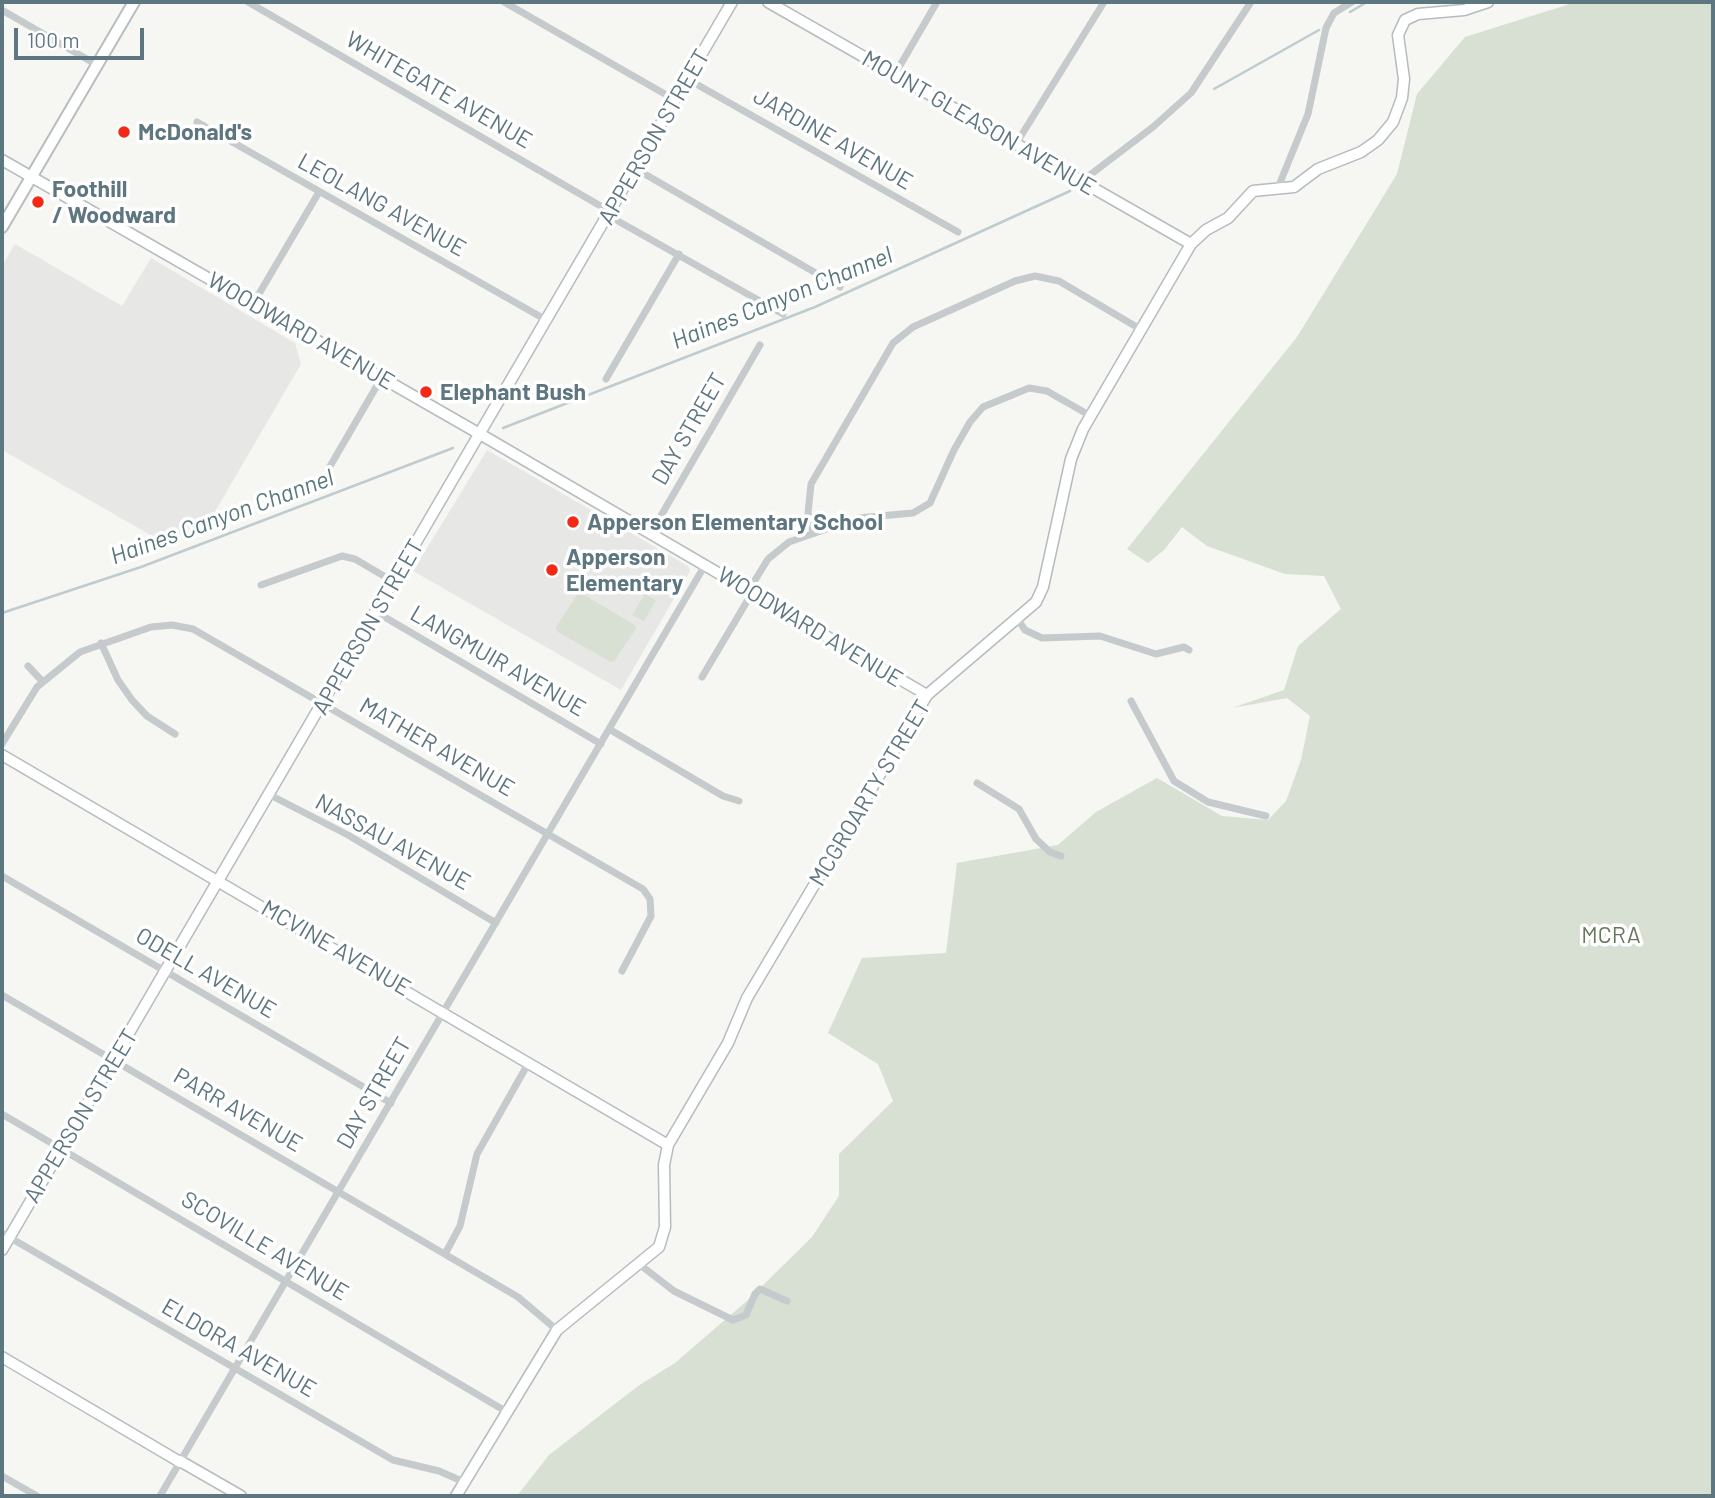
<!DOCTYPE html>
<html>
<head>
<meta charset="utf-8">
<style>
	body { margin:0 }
	#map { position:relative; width:1715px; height:1498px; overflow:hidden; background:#f6f6f2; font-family:Barlow,sans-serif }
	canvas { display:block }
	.frame { position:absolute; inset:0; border:4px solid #5e7680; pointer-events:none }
	.scale { position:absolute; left:14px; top:28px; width:130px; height:32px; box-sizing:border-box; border:4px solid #5e7680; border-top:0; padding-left:9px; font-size:21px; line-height:24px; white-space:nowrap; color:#5e7680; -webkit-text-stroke:5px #fff; paint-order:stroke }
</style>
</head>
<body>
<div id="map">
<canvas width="1715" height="1498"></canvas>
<div class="frame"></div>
<div class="scale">100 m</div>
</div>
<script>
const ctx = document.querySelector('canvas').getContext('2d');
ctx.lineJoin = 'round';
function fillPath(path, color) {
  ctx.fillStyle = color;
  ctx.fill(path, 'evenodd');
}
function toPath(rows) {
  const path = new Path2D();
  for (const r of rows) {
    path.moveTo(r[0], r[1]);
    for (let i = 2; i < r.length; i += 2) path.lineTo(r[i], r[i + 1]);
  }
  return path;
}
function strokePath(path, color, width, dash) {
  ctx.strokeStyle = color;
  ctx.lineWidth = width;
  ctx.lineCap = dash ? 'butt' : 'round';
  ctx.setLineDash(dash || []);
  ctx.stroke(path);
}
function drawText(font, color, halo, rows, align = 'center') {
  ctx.font = font + ' Barlow,sans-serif';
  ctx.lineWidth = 7;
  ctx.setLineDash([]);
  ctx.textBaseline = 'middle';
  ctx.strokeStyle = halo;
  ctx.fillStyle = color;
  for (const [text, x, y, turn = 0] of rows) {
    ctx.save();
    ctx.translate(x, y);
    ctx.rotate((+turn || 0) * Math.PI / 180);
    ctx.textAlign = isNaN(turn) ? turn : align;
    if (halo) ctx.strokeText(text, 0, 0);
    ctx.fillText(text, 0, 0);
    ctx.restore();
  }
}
fillPath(toPath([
	[15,244,122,306,151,258,295,343,301,364,206,527,161,541,2,450,2,266],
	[487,450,688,566,690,571,621,690,413,571]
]), '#e7e7e6');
fillPath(toPath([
	[1576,2,1713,2,1713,1496,517,1496,549,1455,638,1386,675,1363,748,1300,812,1237,839,1196,839,1154,893,1101,878,1064,828,1033,862,958,946,953,957,863,1058,845,1096,812,1157,778,1222,816,1268,820,1286,801,1301,760,1310,716,1287,698,1232,708,1284,690,1298,646,1341,609,1324,576,1285,574,1207,546,1182,527,1164,550,1148,563,1127,549,1297,337,1397,174,1417,94,1465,37],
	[579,592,635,625,636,628,615,660,611,662,558,632,556,627],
	[645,594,656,600,644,621,632,615]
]), '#d8dfd3');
strokePath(toPath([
	[1350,12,1367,2],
	[1214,89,1319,30],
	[503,428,815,307,1070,191],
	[2,613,141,567,453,448]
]), '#beccd0', 2.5);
const secondary = toPath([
	[768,2,1191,244],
	[2,160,492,441,927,695],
	[2,755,668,1145],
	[2,1250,732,2],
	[2,1357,180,1462],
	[180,1461,241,1496],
	[456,1496,557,1330,659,1247,665,1227,664,1165,668,1145,728,1043,747,998,927,695,1036,602,1043,587,1071,459,1083,429,1191,244,1206,230,1228,218,1253,191,1294,187,1318,169,1361,152,1378,140,1393,122,1402,98,1404,79,1398,35,1405,20,1418,14,1464,10,1488,2]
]);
const primary = toPath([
	[2,227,134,2]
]);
strokePath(secondary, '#b5bcbf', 13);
strokePath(primary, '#b8bdc0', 14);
strokePath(toPath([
	[248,2,611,212],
	[504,2,677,101],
	[2,10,97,65],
	[895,74,937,2],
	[689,80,958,232],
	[197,122,548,321],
	[1016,144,1104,2],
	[636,169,840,287],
	[1082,181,1153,127,1191,93,1251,2],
	[1277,190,1308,114,1326,28,1334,13,1352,2],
	[609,216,783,314],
	[253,304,319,192],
	[606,379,679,254],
	[329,468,382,377],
	[813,532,808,513,811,484,893,343,913,327,1015,281,1035,276,1059,281,1140,329],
	[651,533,760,345],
	[261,585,342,556,355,559,394,582],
	[749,590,768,559,789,542,858,518,913,513,930,503,954,450,970,422,983,407,1029,388,1047,391,1089,415],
	[376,612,601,744],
	[1018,620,1025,630,1042,638,1100,636,1156,654,1184,647,1189,650],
	[101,643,118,680,132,700,147,716,175,734],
	[28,666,42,681],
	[702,677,752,593],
	[1131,701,1174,781,1208,802,1266,816],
	[609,729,723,796,739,801],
	[2,744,37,687,80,652,151,627,172,625,193,629,643,889,650,899,651,916,622,971],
	[977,783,1019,809,1036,839,1050,852,1061,856],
	[270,795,348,835,496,923],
	[2,876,391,1103],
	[2,995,518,1297,557,1330],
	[2,1114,507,1412],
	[2,1233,393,1460,439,1471,464,1482],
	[445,1254,460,1226,477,1154,529,1062],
	[639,1264,674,1291,733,1320,746,1315,755,1294,760,1289,787,1301],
	[2,1476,37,1496],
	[160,1496,705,565]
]), '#c5cacc', 7);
strokePath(secondary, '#fff', 10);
strokePath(primary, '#fff', 10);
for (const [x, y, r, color] of [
	[124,132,7,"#f42915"],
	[38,202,7,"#f42915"],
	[426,392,7,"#f42915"],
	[573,522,7,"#f42915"],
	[552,570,7,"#f42915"]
]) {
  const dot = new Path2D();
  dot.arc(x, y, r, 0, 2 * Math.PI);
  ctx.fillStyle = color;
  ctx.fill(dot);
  strokePath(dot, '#fff', 2.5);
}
drawText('23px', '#5e7680', '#fff', [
	["WHITEGATE AVENUE",439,90,30],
	["MOUNT GLEASON AVENUE",979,123,30],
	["APPERSON STREET",654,137,-60],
	["JARDINE AVENUE",833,139,30],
	["LEOLANG AVENUE",382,205,29],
	["WOODWARD AVENUE",301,331,30],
	["DAY STREET",689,429,-60],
	["APPERSON STREET",368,627,-60],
	["WOODWARD AVENUE",810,627,31],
	["LANGMUIR AVENUE",498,661,30],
	["MATHER AVENUE",437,747,30],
	["MCGROARTY STREET",870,793,-59],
	["NASSAU AVENUE",393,842,29],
	["MCVINE AVENUE",336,948,30],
	["ODELL AVENUE",206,973,30],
	["DAY STREET",374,1093,-60],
	["PARR AVENUE",238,1110,30],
	["APPERSON STREET",81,1116,-59],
	["SCOVILLE AVENUE",265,1246,31],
	["ELDORA AVENUE",239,1348,30]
]);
drawText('bold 23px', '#5e7680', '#fff', [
	["McDonald's",138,132],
	["Foothill",52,189],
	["/ Woodward",52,215],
	["Elephant Bush",440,392],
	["Apperson Elementary School",587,522],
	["Apperson",566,557],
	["Elementary",566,583]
], 'left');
drawText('23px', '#66785e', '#fff', [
	["MCRA",1611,935]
]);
drawText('italic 24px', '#59787c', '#fff', [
	["Haines Canyon Channel",782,298,-22],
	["Haines Canyon Channel",222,517,-20]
]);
</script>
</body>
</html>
